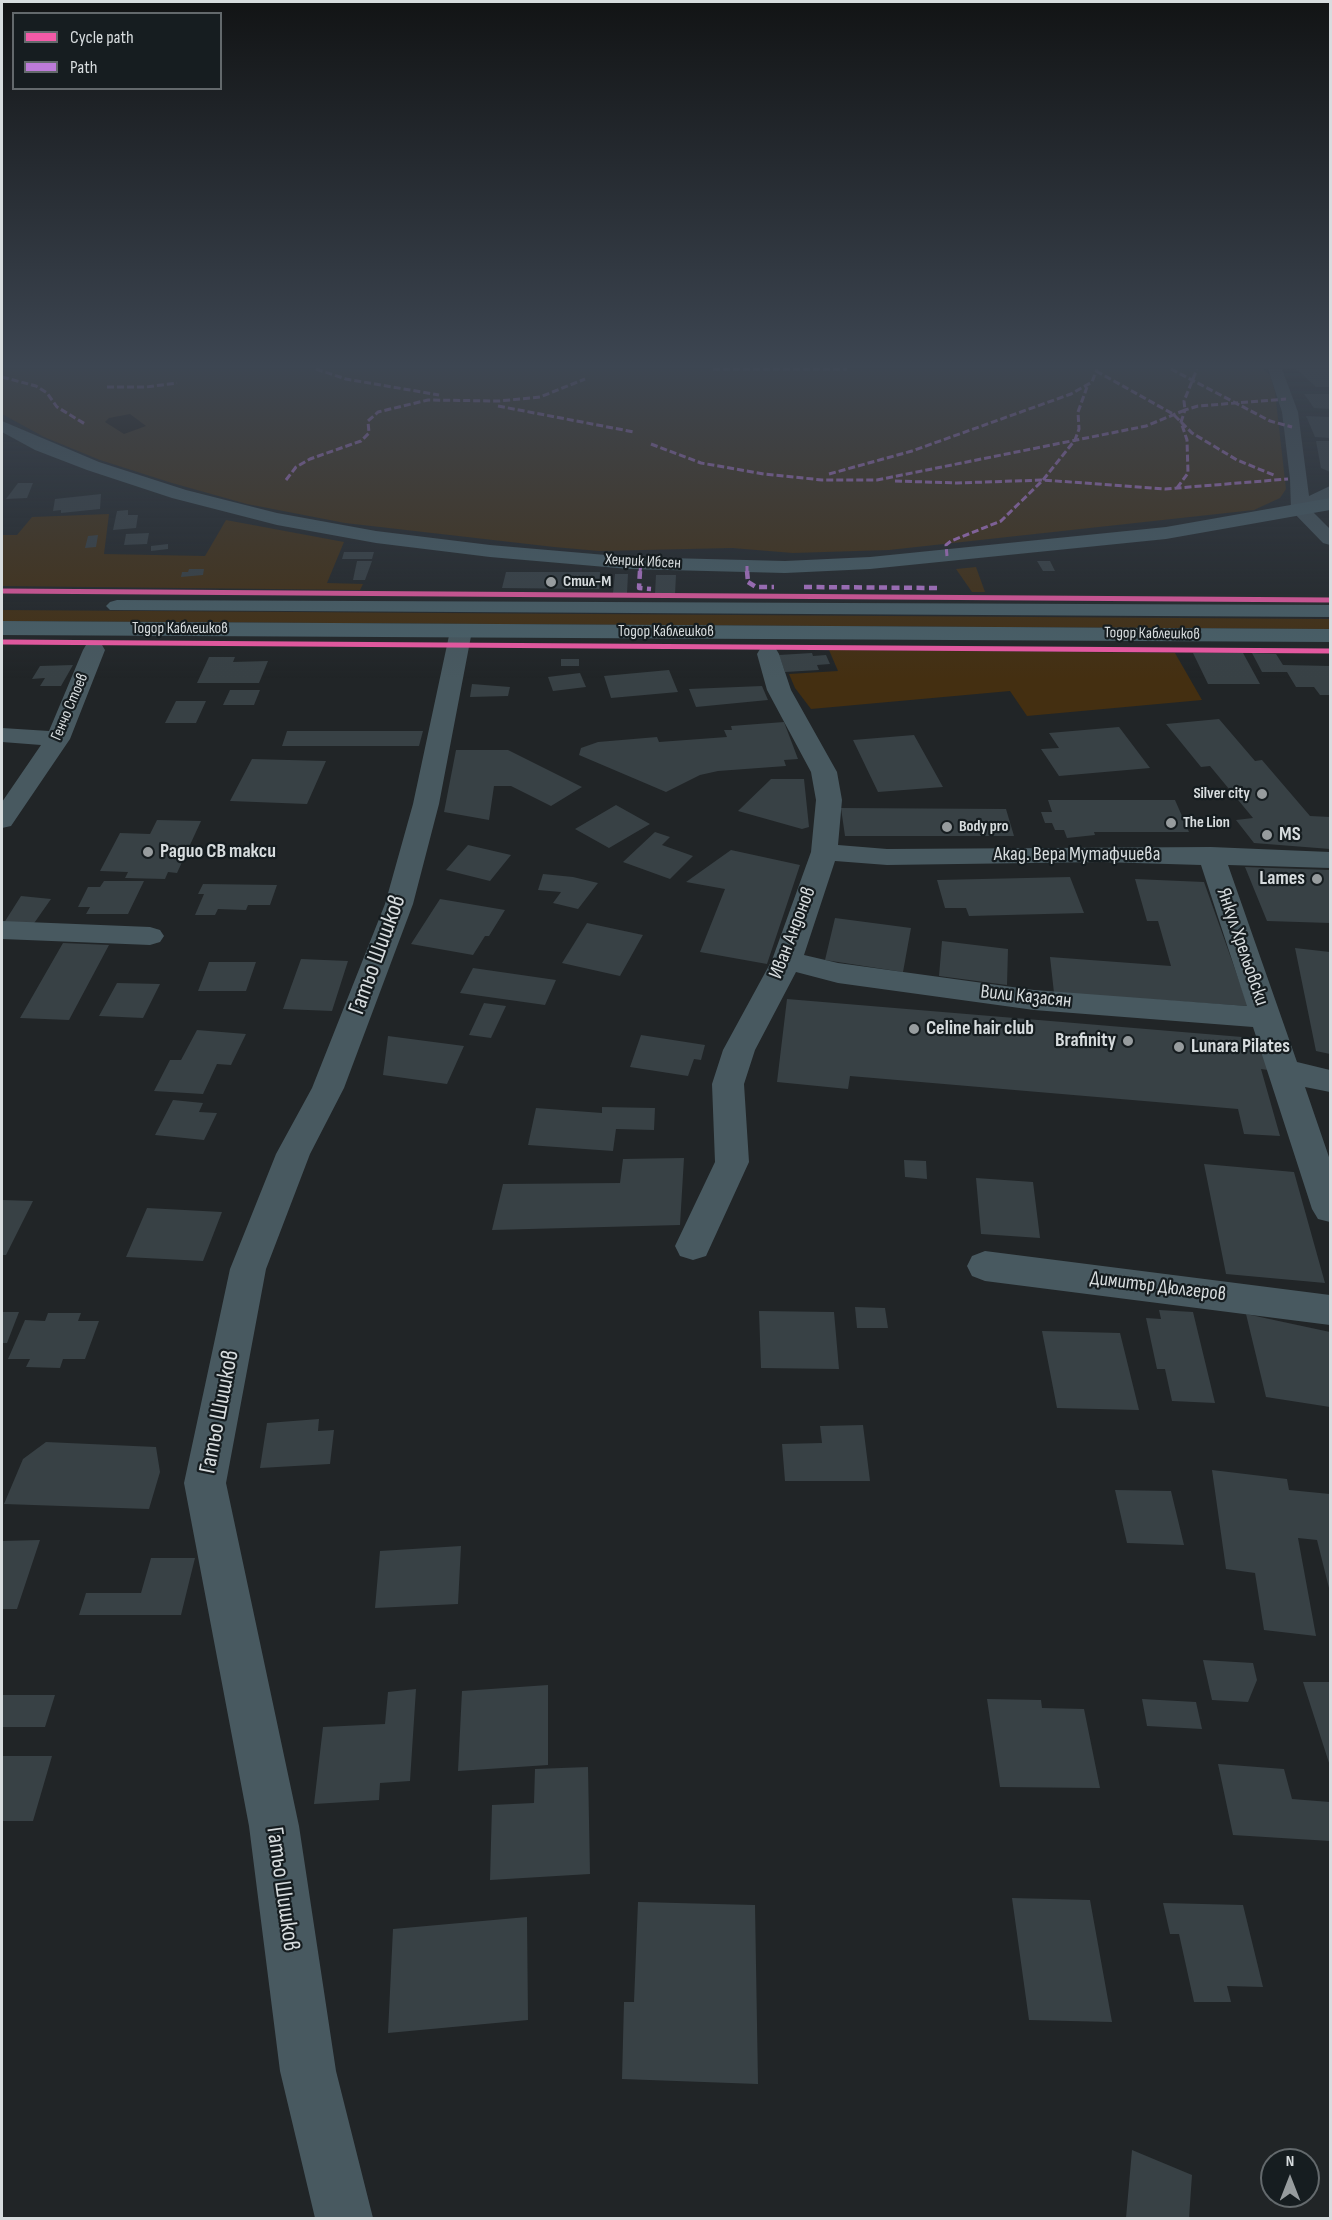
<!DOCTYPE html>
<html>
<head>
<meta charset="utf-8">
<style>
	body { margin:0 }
	#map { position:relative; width:1332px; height:2220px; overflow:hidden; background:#212527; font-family:"Sofia Sans Condensed",sans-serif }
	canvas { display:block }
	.frame { position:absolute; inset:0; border:3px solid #d7dcde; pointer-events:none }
	.legend { position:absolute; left:12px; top:12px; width:210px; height:78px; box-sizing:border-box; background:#161d20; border:2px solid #63696c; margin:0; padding:8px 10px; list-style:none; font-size:18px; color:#d7dcde }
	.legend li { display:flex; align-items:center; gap:12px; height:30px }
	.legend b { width:30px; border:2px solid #63696c }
	.north { position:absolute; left:1260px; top:2148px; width:60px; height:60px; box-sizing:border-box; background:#161d20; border:2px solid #63696c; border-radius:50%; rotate:0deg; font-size:16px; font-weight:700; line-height:24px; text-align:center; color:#d7dcde }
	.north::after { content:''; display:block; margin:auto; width:21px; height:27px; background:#979c9e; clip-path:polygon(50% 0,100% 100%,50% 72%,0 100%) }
</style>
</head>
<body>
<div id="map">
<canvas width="1332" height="2220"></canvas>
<div class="frame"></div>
<ul class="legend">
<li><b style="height:8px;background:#f35aa7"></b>Cycle path</li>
<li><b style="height:8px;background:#bd7bd9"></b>Path</li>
</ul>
<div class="north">N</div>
</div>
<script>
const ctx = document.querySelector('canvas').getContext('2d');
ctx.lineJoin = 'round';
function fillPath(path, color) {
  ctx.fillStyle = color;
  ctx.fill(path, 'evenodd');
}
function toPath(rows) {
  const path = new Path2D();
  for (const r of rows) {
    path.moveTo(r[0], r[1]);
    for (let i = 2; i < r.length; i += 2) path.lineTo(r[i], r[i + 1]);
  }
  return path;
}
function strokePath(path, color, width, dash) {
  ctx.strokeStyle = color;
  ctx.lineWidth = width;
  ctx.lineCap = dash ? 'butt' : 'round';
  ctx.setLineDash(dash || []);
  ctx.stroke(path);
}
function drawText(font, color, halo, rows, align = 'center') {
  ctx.font = font + ' "Sofia Sans Condensed",sans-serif';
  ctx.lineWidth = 4.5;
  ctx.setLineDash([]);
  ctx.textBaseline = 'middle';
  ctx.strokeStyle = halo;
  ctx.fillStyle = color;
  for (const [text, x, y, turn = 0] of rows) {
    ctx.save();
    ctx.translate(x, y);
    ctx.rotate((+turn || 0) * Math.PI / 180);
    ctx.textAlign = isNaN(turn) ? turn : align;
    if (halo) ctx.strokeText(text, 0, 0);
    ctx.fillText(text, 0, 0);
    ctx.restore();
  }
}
fillPath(toPath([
	[2,369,1263,369,1270,375,1275,392,1286,489,1280,498,1254,510,889,550,793,553,732,548,599,551,554,547,345,523,247,504,172,483,100,460,44,437,2,414],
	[109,514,104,554,205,556,226,520,344,542,327,583,363,584,360,590,2,586,2,535,17,535,32,517],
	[976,567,985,592,972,592,956,569],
	[2,610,1330,619,1330,629,2,621],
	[829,650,1175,653,1202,700,1027,716,1010,691,811,709,795,688,789,674,838,671]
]), '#442f11');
fillPath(toPath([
	[130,414,146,426,124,434,105,422,109,418]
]), '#1b1004');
fillPath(toPath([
	[1296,369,1330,369,1330,387,1316,387],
	[1304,394,1330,394,1330,409,1314,408],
	[1306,416,1330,417,1330,438,1315,437],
	[1316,441,1330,441,1330,472,1321,468],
	[18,483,33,483,27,498,6,499],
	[101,494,100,509,61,513,61,510,53,511,55,499],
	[128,510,128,515,138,515,136,528,113,530,117,511],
	[149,533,147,544,124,545,126,534],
	[98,535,96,547,85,548,88,536],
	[168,544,168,549,151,551,151,546],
	[344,552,374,552,372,559,342,559],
	[357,561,372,561,365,580,353,580],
	[1037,561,1050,561,1055,571,1043,571],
	[189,569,204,569,203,575,181,577,182,572,188,572],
	[506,572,600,572,599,589,502,588],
	[615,574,628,574,627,593,613,593],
	[656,575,676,575,675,594,655,594],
	[812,653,813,656,826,655,830,664,817,665,819,670,785,672,779,655],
	[1193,653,1243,653,1260,684,1208,684],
	[1252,653,1276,654,1283,665,1330,666,1330,695,1320,695,1314,687,1296,687,1287,672,1262,672],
	[209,657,235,657,233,662,268,661,259,683,197,683],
	[561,659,579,659,579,666,561,666],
	[73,665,61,686,40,686,45,678,32,679,40,666],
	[669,670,678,692,611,698,604,676],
	[580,673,586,687,553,691,548,677],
	[472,684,510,687,508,696,470,697],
	[762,686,768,700,696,707,689,689],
	[230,690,260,690,254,705,223,705],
	[176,701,206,701,196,723,165,723],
	[1219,719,1255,761,1262,760,1310,816,1330,817,1330,849,1254,843,1236,820,1253,818,1210,766,1201,767,1166,724],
	[784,722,798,759,784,760,786,766,718,771,700,775,666,792,579,755,581,748,598,742,657,737,659,742,727,737,724,730,732,730,731,726],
	[1119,727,1150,768,1059,776,1041,749,1059,748,1049,733],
	[287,731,423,731,419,746,282,746],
	[914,735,943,787,878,792,853,740],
	[456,750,508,750,582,787,551,806,511,786,494,786,489,820,444,812],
	[252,759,326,761,307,804,230,801],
	[771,779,804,779,809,827,802,829,738,811],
	[1048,800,1175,800,1189,832,1094,832,1095,835,1067,838,1064,830,1055,830,1052,823,1045,823,1041,812,1052,812],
	[616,805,650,824,609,848,575,829],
	[841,808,1006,809,1014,836,845,836],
	[157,820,201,821,177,873,168,872,165,879,125,878,128,872,100,871,120,833,150,834],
	[655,832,670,837,662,845,693,856,670,879,623,862],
	[468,845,511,855,490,881,446,870],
	[731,850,800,865,767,964,700,952,725,889,686,882],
	[1245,867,1330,870,1330,923,1267,921],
	[543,874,573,877,598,883,578,909,553,903,561,892,538,890],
	[1070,877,1084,913,969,916,966,908,945,908,937,880],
	[1135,879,1204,882,1248,1006,1054,993,1050,957,1171,966,1158,921,1147,921],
	[104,881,144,881,128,914,86,914,90,907,78,907,88,887,100,887],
	[203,884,277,885,270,905,248,905,246,910,218,909,215,915,195,915,204,894,198,894],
	[21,896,51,899,30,929,2,926],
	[440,899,505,910,489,936,485,936,473,955,411,944],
	[835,918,911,928,903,972,825,960],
	[587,923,643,935,620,976,562,963],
	[942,941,1008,949,1007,985,939,976],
	[63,943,109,945,69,1020,20,1018],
	[1295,948,1330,952,1330,1054,1316,1051],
	[301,959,348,961,332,1011,283,1009],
	[209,962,256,962,246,991,198,991],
	[473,968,556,980,545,1005,460,993],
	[117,983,160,984,143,1018,99,1016],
	[787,999,1266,1039,1275,1071,1261,1069,1280,1136,1244,1134,1238,1109,850,1076,848,1089,777,1082],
	[484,1003,506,1006,491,1038,469,1035],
	[197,1030,246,1034,231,1065,217,1064,203,1094,154,1091,170,1060,181,1060],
	[641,1035,705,1045,701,1060,694,1059,688,1076,630,1067],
	[388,1036,464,1046,447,1084,383,1075],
	[173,1100,203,1103,199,1112,217,1113,204,1140,155,1135],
	[602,1107,655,1108,654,1130,616,1129,613,1151,528,1145,536,1108,602,1113],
	[684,1158,680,1225,492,1230,503,1184,620,1183,623,1159],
	[904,1160,926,1161,927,1179,905,1177],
	[1204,1164,1294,1172,1325,1283,1226,1274],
	[976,1178,1033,1182,1040,1238,981,1234],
	[2,1200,33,1201,6,1255,2,1255],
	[147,1208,222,1212,203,1261,126,1257],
	[855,1307,885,1308,888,1328,857,1328],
	[1159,1310,1193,1312,1215,1403,1172,1401,1165,1369,1157,1369,1146,1318,1161,1319],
	[759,1311,834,1312,839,1369,761,1368],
	[2,1312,19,1312,7,1343,2,1343],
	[48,1313,81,1313,78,1321,99,1321,85,1359,63,1359,60,1368,26,1367,30,1359,8,1359,25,1320,45,1321],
	[1246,1314,1330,1332,1330,1407,1266,1397],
	[1042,1331,1120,1333,1139,1410,1057,1408],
	[319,1419,318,1431,334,1430,330,1464,260,1468,267,1423],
	[863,1425,870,1481,785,1481,782,1444,822,1443,820,1426],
	[46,1442,156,1447,160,1472,149,1509,4,1504,23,1459],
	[1212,1470,1287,1479,1289,1490,1330,1494,1330,1592,1317,1540,1298,1538,1316,1636,1264,1630,1255,1573,1226,1569],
	[1115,1490,1171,1491,1184,1545,1127,1543],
	[40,1540,17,1609,2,1609,2,1541],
	[461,1546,458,1604,375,1608,380,1551],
	[151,1558,195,1558,181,1615,79,1615,86,1593,141,1593],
	[1203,1660,1253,1663,1257,1680,1248,1702,1212,1700],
	[1303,1682,1330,1682,1330,1766],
	[548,1685,548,1765,458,1771,462,1691],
	[416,1689,410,1781,380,1783,379,1800,314,1804,323,1727,385,1724,388,1692],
	[2,1695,55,1695,45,1727,2,1727],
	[987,1699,1041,1700,1042,1708,1084,1709,1100,1788,1000,1787],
	[1142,1699,1196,1702,1202,1729,1147,1726],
	[2,1756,52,1756,33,1821,2,1821],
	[1218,1764,1284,1769,1292,1799,1330,1802,1330,1841,1233,1835],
	[588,1767,590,1874,490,1880,492,1805,534,1803,535,1769],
	[1012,1898,1090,1900,1112,2022,1029,2020],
	[638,1902,755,1905,758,2084,622,2079,624,2002,634,2002],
	[1163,1903,1243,1905,1263,1987,1227,1986,1231,2002,1194,2002,1179,1934,1170,1934],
	[527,1917,528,2020,388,2033,393,1929],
	[1132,2150,1192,2175,1189,2218,1126,2218]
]), '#384145');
fillPath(toPath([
	[1268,369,1282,369,1298,412,1309,496,1330,486,1330,499,1312,511,1330,529,1330,545,1323,543,1291,510,1290,479,1282,412,1268,369],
	[461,624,469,626,472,631,439,804,413,904,344,1088,310,1154,266,1269,226,1483,299,1826,336,2071,373,2218,315,2218,280,2071,249,1826,184,1483,230,1269,276,1154,312,1088,385,904,413,804,450,631,453,626,461,624],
	[94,643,102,645,105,650,70,739,11,826,2,828,2,802,41,745,2,742,2,728,49,731,83,650,86,645,94,643],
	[768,647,776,649,779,654,791,690,837,772,842,800,838,845,887,849,1211,847,1330,852,1330,868,1228,865,1297,1062,1330,1070,1330,1092,1305,1087,1330,1160,1330,1222,1318,1219,1312,1209,1253,1027,1034,1010,838,983,796,972,755,1050,744,1084,749,1162,706,1256,693,1260,680,1256,675,1246,715,1162,712,1084,723,1050,772,960,811,852,816,800,811,772,767,690,757,654,760,649,768,647],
	[835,861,887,865,1102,862,1201,865,1247,1006,1034,990,838,963,804,955,835,861],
	[2,921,150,927,160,930,164,936,160,942,150,945,2,939,2,921],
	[985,1251,1330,1295,1330,1325,985,1281,972,1276,967,1266,972,1256,985,1251]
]), '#485960');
fillPath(toPath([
	[2,421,99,462,186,490,277,513,376,531,490,545,629,557,785,561,870,557,1166,527,1330,498,1330,510,1166,539,870,569,785,573,629,569,490,557,376,543,277,525,172,498,87,470,35,450,2,432,2,421],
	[117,600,1330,605,1330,617,110,610,106,606,110,602,117,600],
	[2,621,1330,629,1330,642,2,635,2,621]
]), '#4a6169');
strokePath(toPath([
	[316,369,346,379,439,395],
	[713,369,847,369],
	[1171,369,1270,421,1292,427],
	[1096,371,1173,414,1192,433,1237,460,1276,476],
	[2,377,36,386,47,393,57,407,85,424],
	[107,387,146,387,177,383],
	[498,406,634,432],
	[651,444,701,463,764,474,822,480,877,480,1146,426,1185,410,1184,401,1197,369],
	[829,474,912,451,1071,394,1092,382,1097,369],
	[286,480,296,467,310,459,361,441,369,433,368,421,378,412,428,400,499,401,540,397,585,379],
	[895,481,957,483,1043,480,1165,489,1288,479],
	[1177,488,1188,473,1187,440,1181,422,1185,410,1198,406,1286,399],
	[947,556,946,545,951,541,1001,521,1043,480,1075,440,1079,429,1078,412,1087,387],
	[747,566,747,572],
	[640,572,641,563]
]), '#bd7bd9', 3, [7, 3]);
strokePath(toPath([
	[640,571,639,588,651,589],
	[747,571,748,582],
	[748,582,756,587,774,587],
	[804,587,938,588]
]), '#bd7bd9', 4.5, [8, 4.5]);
strokePath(toPath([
	[2,591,1330,600],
	[2,642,1330,651]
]), '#f35aa7', 5);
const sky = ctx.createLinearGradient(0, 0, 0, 679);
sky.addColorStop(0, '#121415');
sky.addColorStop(0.54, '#3d4652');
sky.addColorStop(1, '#3d465200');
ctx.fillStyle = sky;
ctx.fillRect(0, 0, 1332, 679);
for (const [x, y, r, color] of [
	[551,582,6,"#979c9e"],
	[1262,794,6,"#979c9e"],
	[1171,823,6,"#979c9e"],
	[947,827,6,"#979c9e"],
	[1267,835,6,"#979c9e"],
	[148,852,6,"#979c9e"],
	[1317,879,6,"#979c9e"],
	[914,1029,6,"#979c9e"],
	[1128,1041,6,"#979c9e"],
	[1179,1047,6,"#979c9e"]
]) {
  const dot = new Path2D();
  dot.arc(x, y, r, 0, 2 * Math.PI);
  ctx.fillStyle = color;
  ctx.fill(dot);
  strokePath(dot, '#161d20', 2);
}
drawText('16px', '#d7dcde', '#161d20', [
	["Хенрик Ибсен",643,562,3],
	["Тодор Каблешков",180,629],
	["Тодор Каблешков",666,632],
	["Тодор Каблешков",1152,634,1],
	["Генчо Стоев",70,707,-67]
]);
drawText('bold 16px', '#d7dcde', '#161d20', [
	["Стил-М",563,582],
	["Silver city",1250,794,"right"],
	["The Lion",1183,823],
	["Body pro",959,827]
], 'left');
drawText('bold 20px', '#d7dcde', '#161d20', [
	["MS",1279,835],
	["Радио СВ такси",160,852],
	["Lames",1305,879,"right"],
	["Celine hair club",926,1029],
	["Brafinity",1116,1041,"right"],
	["Lunara Pilates",1191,1047]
], 'left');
drawText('20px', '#d7dcde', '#161d20', [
	["Акад. Вера Мутафчиева",1077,855],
	["Иван Андонов",793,933,-69],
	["Янкул Хрельовски",1242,947,71],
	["Вили Казасян",1026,997,6],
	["Димитър Дюлгеров",1158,1287,7]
]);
drawText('24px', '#d7dcde', '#161d20', [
	["Гатьо Шишков",378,955,-70],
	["Гатьо Шишков",220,1412,-79],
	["Гатьо Шишков",282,1889,82]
]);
</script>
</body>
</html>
